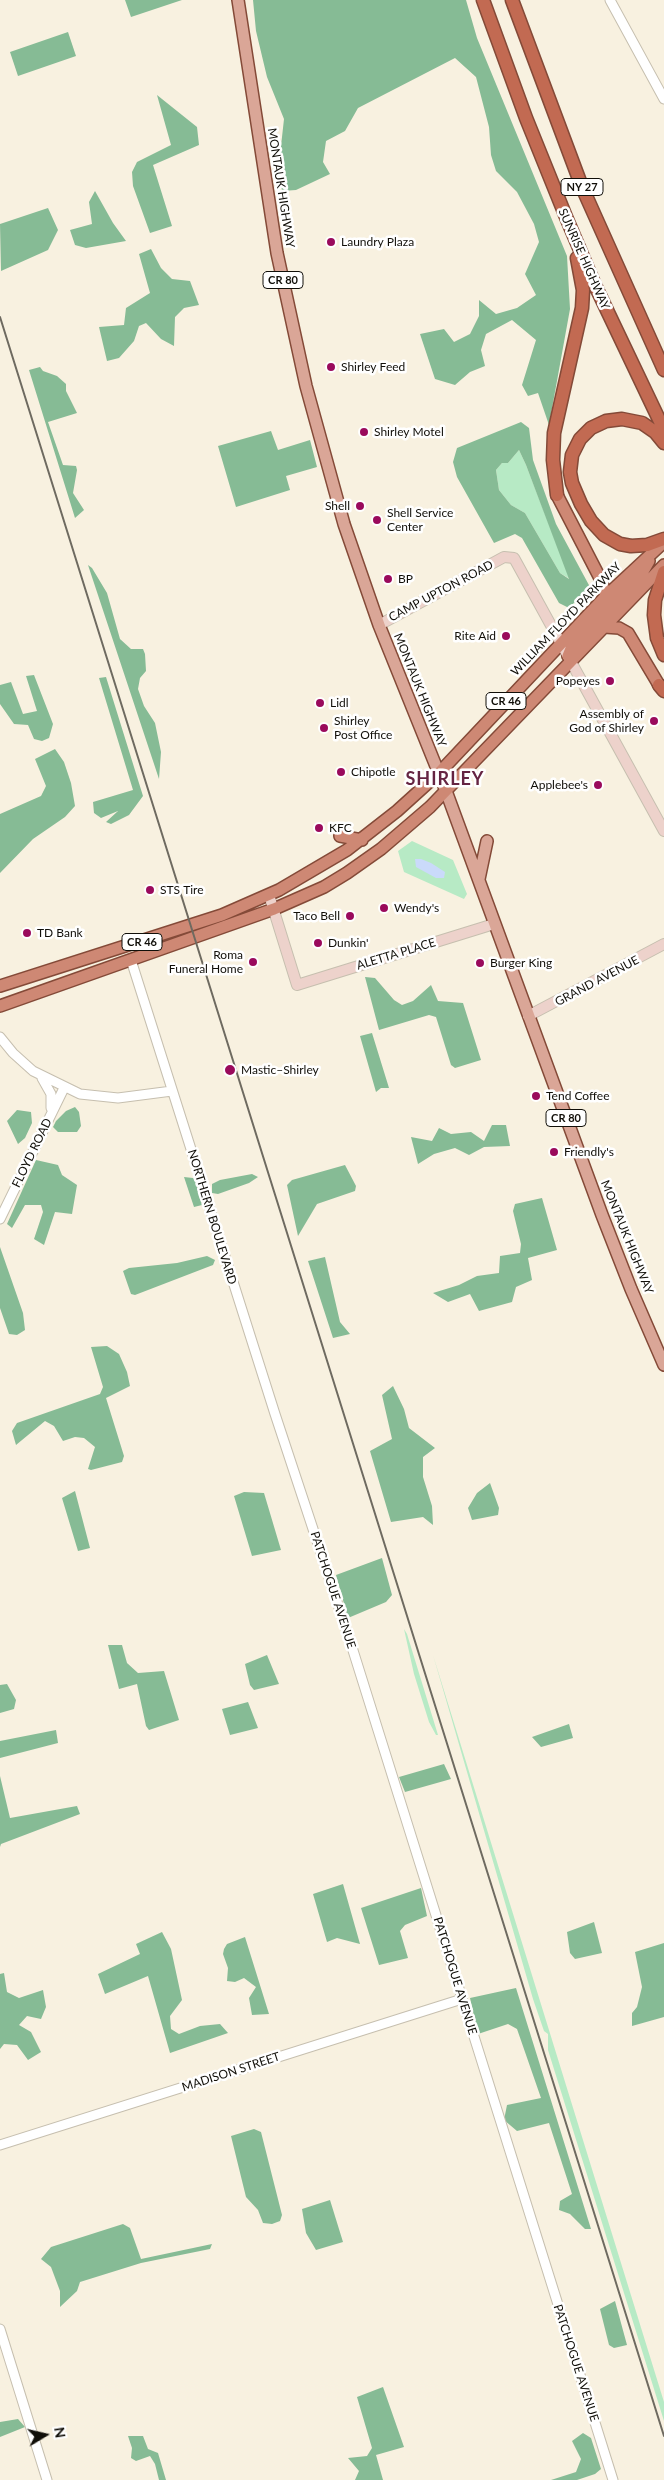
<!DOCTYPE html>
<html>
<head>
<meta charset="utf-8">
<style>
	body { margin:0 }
	#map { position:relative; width:664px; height:2480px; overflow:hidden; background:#f8f1e0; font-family:Lato,sans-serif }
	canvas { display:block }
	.north { position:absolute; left:20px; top:2410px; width:50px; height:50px; -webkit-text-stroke:4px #fff; paint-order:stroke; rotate:81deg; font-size:14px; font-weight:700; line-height:20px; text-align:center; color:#110f09 }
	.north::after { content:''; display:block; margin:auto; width:18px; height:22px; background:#110f09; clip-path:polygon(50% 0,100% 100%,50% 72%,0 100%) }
</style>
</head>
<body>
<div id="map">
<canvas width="664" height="2480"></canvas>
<div class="north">N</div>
</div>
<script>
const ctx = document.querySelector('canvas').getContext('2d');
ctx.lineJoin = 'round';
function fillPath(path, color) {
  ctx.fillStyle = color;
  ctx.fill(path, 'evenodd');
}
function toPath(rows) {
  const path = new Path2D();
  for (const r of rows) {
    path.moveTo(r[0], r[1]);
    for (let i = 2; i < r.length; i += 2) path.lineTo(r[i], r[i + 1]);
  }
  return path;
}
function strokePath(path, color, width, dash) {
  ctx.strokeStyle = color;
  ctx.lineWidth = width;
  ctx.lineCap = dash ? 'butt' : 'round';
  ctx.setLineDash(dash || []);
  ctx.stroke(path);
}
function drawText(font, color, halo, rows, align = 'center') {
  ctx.font = font + ' Lato,sans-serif';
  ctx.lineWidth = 5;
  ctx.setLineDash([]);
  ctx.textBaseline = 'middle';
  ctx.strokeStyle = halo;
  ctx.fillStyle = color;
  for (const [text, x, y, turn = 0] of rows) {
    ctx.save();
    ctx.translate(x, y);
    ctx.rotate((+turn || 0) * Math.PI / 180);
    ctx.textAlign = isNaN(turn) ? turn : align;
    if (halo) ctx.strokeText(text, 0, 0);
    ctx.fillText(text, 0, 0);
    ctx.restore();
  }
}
fillPath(toPath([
	[519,450,526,465,570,579,560,573,525,513,511,505,499,490,496,470,502,463,508,463],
	[412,841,453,860,467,894,464,899,404,872,398,851],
	[404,1629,407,1634,438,1735,436,1735,429,1722,414,1674],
	[433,1655,664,2402,664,2421,548,2050,548,2034,544,2031,533,1999]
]), '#b7eac5');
fillPath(toPath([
	[125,0,182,0,131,17],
	[253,0,466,0,477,38,567,256,570,309,549,425,538,393,528,396,522,385,536,340,512,320,486,334,481,350,485,366,470,372,455,385,435,379,420,334,444,329,454,342,470,334,479,316,479,300,496,314,517,308,536,295,525,274,539,242,534,224,517,192,496,171,491,155,489,127,476,77,455,58,358,108,345,131,326,141,323,162,330,174,296,190,282,191,279,164,284,119,267,77,256,31],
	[68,32,76,56,18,76,10,52],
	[157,95,197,127,199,145,153,165,172,226,150,233,133,186,132,172,137,162,171,145],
	[95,191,113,223,126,241,86,248,75,245,70,230,92,224,89,202],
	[48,208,58,230,48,250,1,271,0,224],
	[151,249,161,268,172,279,190,281,199,305,184,308,175,317,174,346,161,339,146,323,139,326,134,341,119,358,107,361,99,327,124,325,126,308,150,293,139,254],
	[40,367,43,371,57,376,66,384,66,391,77,413,48,422,63,465,76,466,77,470,73,493,84,510,75,518,29,370],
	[521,422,529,428,533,460,556,524,590,587,569,608,559,603,522,538,515,534,494,543,457,477,453,462,457,448],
	[519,450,526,465,569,579,560,573,525,513,511,505,499,490,496,470,502,463,508,463],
	[271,431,278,450,310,440,317,467,286,476,290,490,236,507,218,446],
	[88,565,92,568,107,593,120,639,131,649,143,649,145,654,146,671,140,678,138,689,144,706,155,723,161,752,159,779],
	[34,675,53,724,49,738,42,741,34,739,28,725,14,724,0,704,0,685,11,682,23,714,37,711,26,676],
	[106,677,143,796,129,815,111,824,106,822,118,811,101,818,94,813,93,802,133,790,99,678],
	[55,749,64,762,71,783,75,806,65,817,33,839,0,873,0,814,41,796,46,786,35,759],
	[365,977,375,978,394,1000,402,1005,413,1001,431,985,438,1001,463,1003,481,1060,455,1068,451,1065,436,1017,429,1015,379,1030],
	[372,1033,389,1088,381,1088,376,1092,360,1036],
	[75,1107,79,1112,81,1126,77,1132,58,1132,53,1127,56,1121,66,1111],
	[17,1110,31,1112,32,1123,25,1138,18,1144,7,1121],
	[492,1125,506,1125,510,1146,484,1147,469,1155,455,1148,434,1154,418,1164,411,1137,432,1141,439,1128,451,1134,471,1132,484,1141],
	[36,1160,58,1165,62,1175,77,1185,72,1214,55,1212,44,1245,34,1239,43,1212,41,1205,25,1205,12,1228,7,1224],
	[345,1165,356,1186,355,1191,317,1204,298,1236,287,1185,292,1180],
	[252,1174,258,1177,249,1183,218,1194,212,1193,212,1184,220,1180],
	[184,1177,193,1178,196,1181,202,1205,194,1207],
	[542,1198,557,1250,528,1258,532,1280,516,1287,512,1302,479,1311,470,1294,448,1302,433,1293,459,1285,477,1276,499,1273,500,1256,520,1253,521,1244,513,1211,515,1204],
	[0,1247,23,1313,25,1330,17,1335,9,1334,0,1308],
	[207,1256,215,1260,213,1265,135,1295,131,1294,123,1271,129,1268,177,1263],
	[325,1257,340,1322,350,1334,333,1338,308,1261],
	[107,1346,119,1354,127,1372,130,1386,106,1398,124,1456,122,1462,91,1470,88,1469,95,1447,84,1438,75,1437,63,1441,54,1426,45,1421,16,1445,12,1431,17,1423,100,1394,103,1387,91,1347],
	[393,1386,404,1409,409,1428,435,1448,423,1457,423,1477,432,1506,433,1525,423,1517,391,1522,370,1451,392,1439,382,1395],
	[490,1483,499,1508,498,1515,472,1520,468,1508,477,1493],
	[75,1491,90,1548,78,1551,62,1498],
	[244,1492,264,1493,281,1550,252,1556,234,1496],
	[382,1558,392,1595,386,1602,348,1618,336,1575],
	[108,1645,122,1645,127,1663,138,1673,164,1671,179,1720,149,1730,146,1726,137,1684,119,1689],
	[267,1655,279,1684,254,1690,250,1685,245,1664],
	[7,1684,16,1700,14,1709,0,1713,0,1685],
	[248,1702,258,1728,230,1735,222,1709],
	[569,1724,573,1738,541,1747,532,1737],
	[56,1730,58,1743,0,1758,0,1741],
	[444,1764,451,1779,405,1792,399,1777],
	[0,1776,10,1818,77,1806,80,1814,1,1844,0,1847],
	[343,1884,360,1944,337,1938,327,1942,313,1894],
	[421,1888,427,1916,405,1925,400,1931,408,1958,379,1965,361,1908],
	[594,1922,602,1953,575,1959,570,1953,567,1932],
	[162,1932,171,1949,182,2000,170,2016,171,2029,179,2034,200,2026,220,2024,228,2033,170,2053,148,1976,105,1994,98,1974,140,1954,136,1944],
	[245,1937,269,2014,252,2015,249,1998,256,1987,244,1978,235,1982,227,1981,228,1968,223,1954,224,1949,227,1944],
	[664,1943,664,2017,632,2026,632,2013,637,2007,642,1987,635,1952],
	[4,1973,7,1992,19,1998,43,1990,46,2007,41,2019,27,2016,19,2025,31,2032,41,2052,28,2060,17,2045,4,2044,0,2049,0,1974],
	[516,1988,591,2229,585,2229,570,2214,559,2210,560,2201,572,2194,549,2123,517,2131,504,2120,507,2105,541,2098,517,2029,508,2024,478,2034,470,1998],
	[254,2129,261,2132,282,2215,280,2221,272,2224,263,2223,258,2210,246,2197,231,2136],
	[330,2200,343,2242,316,2250,306,2233,302,2209],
	[123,2224,130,2228,141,2259,212,2244,210,2249,141,2263,80,2282,77,2291,60,2307,60,2291,51,2267,41,2259,51,2247],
	[615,2301,627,2345,614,2348,609,2345,600,2309],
	[383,2387,404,2447,376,2455,383,2480,355,2480,359,2471,348,2458,367,2456,372,2448,357,2397],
	[18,2419,25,2427,0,2437,0,2422],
	[583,2433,591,2438,601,2469,595,2474,577,2480,551,2480,576,2472,581,2459,572,2441],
	[128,2436,143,2436,148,2449,158,2453,166,2480,159,2480,155,2464,150,2456,136,2461,131,2458,132,2448]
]), '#86bb95');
fillPath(toPath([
	[415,859,421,859,431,863,445,872,444,878,436,878,416,867]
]), '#cadafa');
const tertiary = toPath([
	[610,0,664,99],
	[131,960,275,1414,351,1644,613,2480],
	[0,1037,13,1053,33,1071,80,1094,118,1098,172,1091],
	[42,1078,51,1094,51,1108],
	[0,1219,64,1088],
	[0,2145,462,1999],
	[0,2329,47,2480]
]);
const secondary = toPath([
	[379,625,504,557,514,558,664,831],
	[269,895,297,985,494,924],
	[528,1016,664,944]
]);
const primary = toPath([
	[238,0,277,253,306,386,344,524,379,625,446,791,602,1215,631,1289,664,1365],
	[479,879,487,841]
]);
const trunk = toPath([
	[557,495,601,580,606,596],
	[604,627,619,628,628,633,659,685],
	[568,656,572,646,641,575,649,561],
	[340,836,362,840],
	[0,986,222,915,279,890,347,850,397,811,439,773,606,596,664,542],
	[0,1006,274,909,324,887,347,873,381,849,430,807,664,565]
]);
const motorway = toPath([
	[483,0,526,118,566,217,594,283,664,430],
	[512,0,582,187,664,370],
	[664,443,655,432,642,423,622,419,606,421,591,428,580,439,572,455,570,472,572,483,581,504,591,521,604,535,620,544,631,546,647,545,664,539],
	[557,495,553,460,554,433,582,308,583,290,577,258],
	[664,572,655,600,654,615,657,638,664,655],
	[659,685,664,691]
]);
strokePath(tertiary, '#c6bfaf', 11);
strokePath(secondary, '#c6bfaf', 12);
strokePath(primary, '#844a38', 14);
strokePath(trunk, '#844a38', 14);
strokePath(motorway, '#844a38', 15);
strokePath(tertiary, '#fff', 9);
strokePath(secondary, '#edd2cb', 10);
strokePath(primary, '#daa697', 11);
strokePath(trunk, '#ce8874', 11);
strokePath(motorway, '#c26a52', 12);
strokePath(toPath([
	[0,317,664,2436]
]), '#6e6a60', 2);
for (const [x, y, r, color] of [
	[331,242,5,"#9a0a5c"],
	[331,367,5,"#9a0a5c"],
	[364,432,5,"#9a0a5c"],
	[360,506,5,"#9a0a5c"],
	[377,520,5,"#9a0a5c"],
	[388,579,5,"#9a0a5c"],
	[506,636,5,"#9a0a5c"],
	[610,681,5,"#9a0a5c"],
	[320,703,5,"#9a0a5c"],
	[654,721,5,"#9a0a5c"],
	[324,728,5,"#9a0a5c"],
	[341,772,5,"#9a0a5c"],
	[598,785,5,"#9a0a5c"],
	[319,828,5,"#9a0a5c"],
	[150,890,5,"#9a0a5c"],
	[384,908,5,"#9a0a5c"],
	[350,916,5,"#9a0a5c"],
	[27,933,5,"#9a0a5c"],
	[318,943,5,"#9a0a5c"],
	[253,962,5,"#9a0a5c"],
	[480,963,5,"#9a0a5c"],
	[230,1070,6,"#9a0a5c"],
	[536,1096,5,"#9a0a5c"],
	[554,1152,5,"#9a0a5c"]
]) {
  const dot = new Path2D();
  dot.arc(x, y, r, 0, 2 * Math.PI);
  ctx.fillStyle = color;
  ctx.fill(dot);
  strokePath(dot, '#fff', 2);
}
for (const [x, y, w] of [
	[582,187,42],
	[283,280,40],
	[506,701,40],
	[142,942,40],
	[566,1118,40]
]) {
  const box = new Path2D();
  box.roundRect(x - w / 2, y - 8.5, w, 17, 4);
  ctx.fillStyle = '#fff';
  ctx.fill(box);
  strokePath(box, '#110f09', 1);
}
drawText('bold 11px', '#110f09', null, [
	["NY 27",582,187],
	["CR 80",283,280],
	["CR 46",506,701],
	["CR 46",142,942],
	["CR 80",566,1118]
]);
drawText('12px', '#110f09', '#fff', [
	["MONTAUK HIGHWAY",281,188,81],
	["SUNRISE HIGHWAY",584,259,66],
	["CAMP UPTON ROAD",441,591,-28],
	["WILLIAM FLOYD PARKWAY",566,619,-46],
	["MONTAUK HIGHWAY",420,690,68],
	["ALETTA PLACE",396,954,-17],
	["GRAND AVENUE",597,981,-28],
	["FLOYD ROAD",32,1153,-64],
	["NORTHERN BOULEVARD",212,1217,73],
	["MONTAUK HIGHWAY",627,1237,68],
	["PATCHOGUE AVENUE",333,1590,72],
	["PATCHOGUE AVENUE",455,1976,73],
	["MADISON STREET",231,2072,-18],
	["PATCHOGUE AVENUE",576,2363,72]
]);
drawText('12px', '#110f09', '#fff', [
	["Laundry Plaza",341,242],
	["Shirley Feed",341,367],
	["Shirley Motel",374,432],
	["Shell",350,506,"right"],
	["Shell Service",387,513],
	["Center",387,527],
	["BP",398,579],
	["Rite Aid",496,636,"right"],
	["Popeyes",600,681,"right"],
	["Lidl",330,703],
	["Assembly of",644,714,"right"],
	["God of Shirley",644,728,"right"],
	["Shirley",334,721],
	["Post Office",334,735],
	["Chipotle",351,772],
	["Applebee's",588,785,"right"],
	["KFC",329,828],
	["STS Tire",160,890],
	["Wendy's",394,908],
	["Taco Bell",340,916,"right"],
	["TD Bank",37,933],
	["Dunkin'",328,943],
	["Roma",243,955,"right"],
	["Funeral Home",243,969,"right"],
	["Burger King",490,963],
	["Mastic–Shirley",241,1070],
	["Tend Coffee",546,1096],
	["Friendly's",564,1152]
], 'left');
ctx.letterSpacing = '1px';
drawText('bold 18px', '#652442', '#fff', [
	["SHIRLEY",445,779]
]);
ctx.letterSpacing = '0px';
</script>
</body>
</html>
